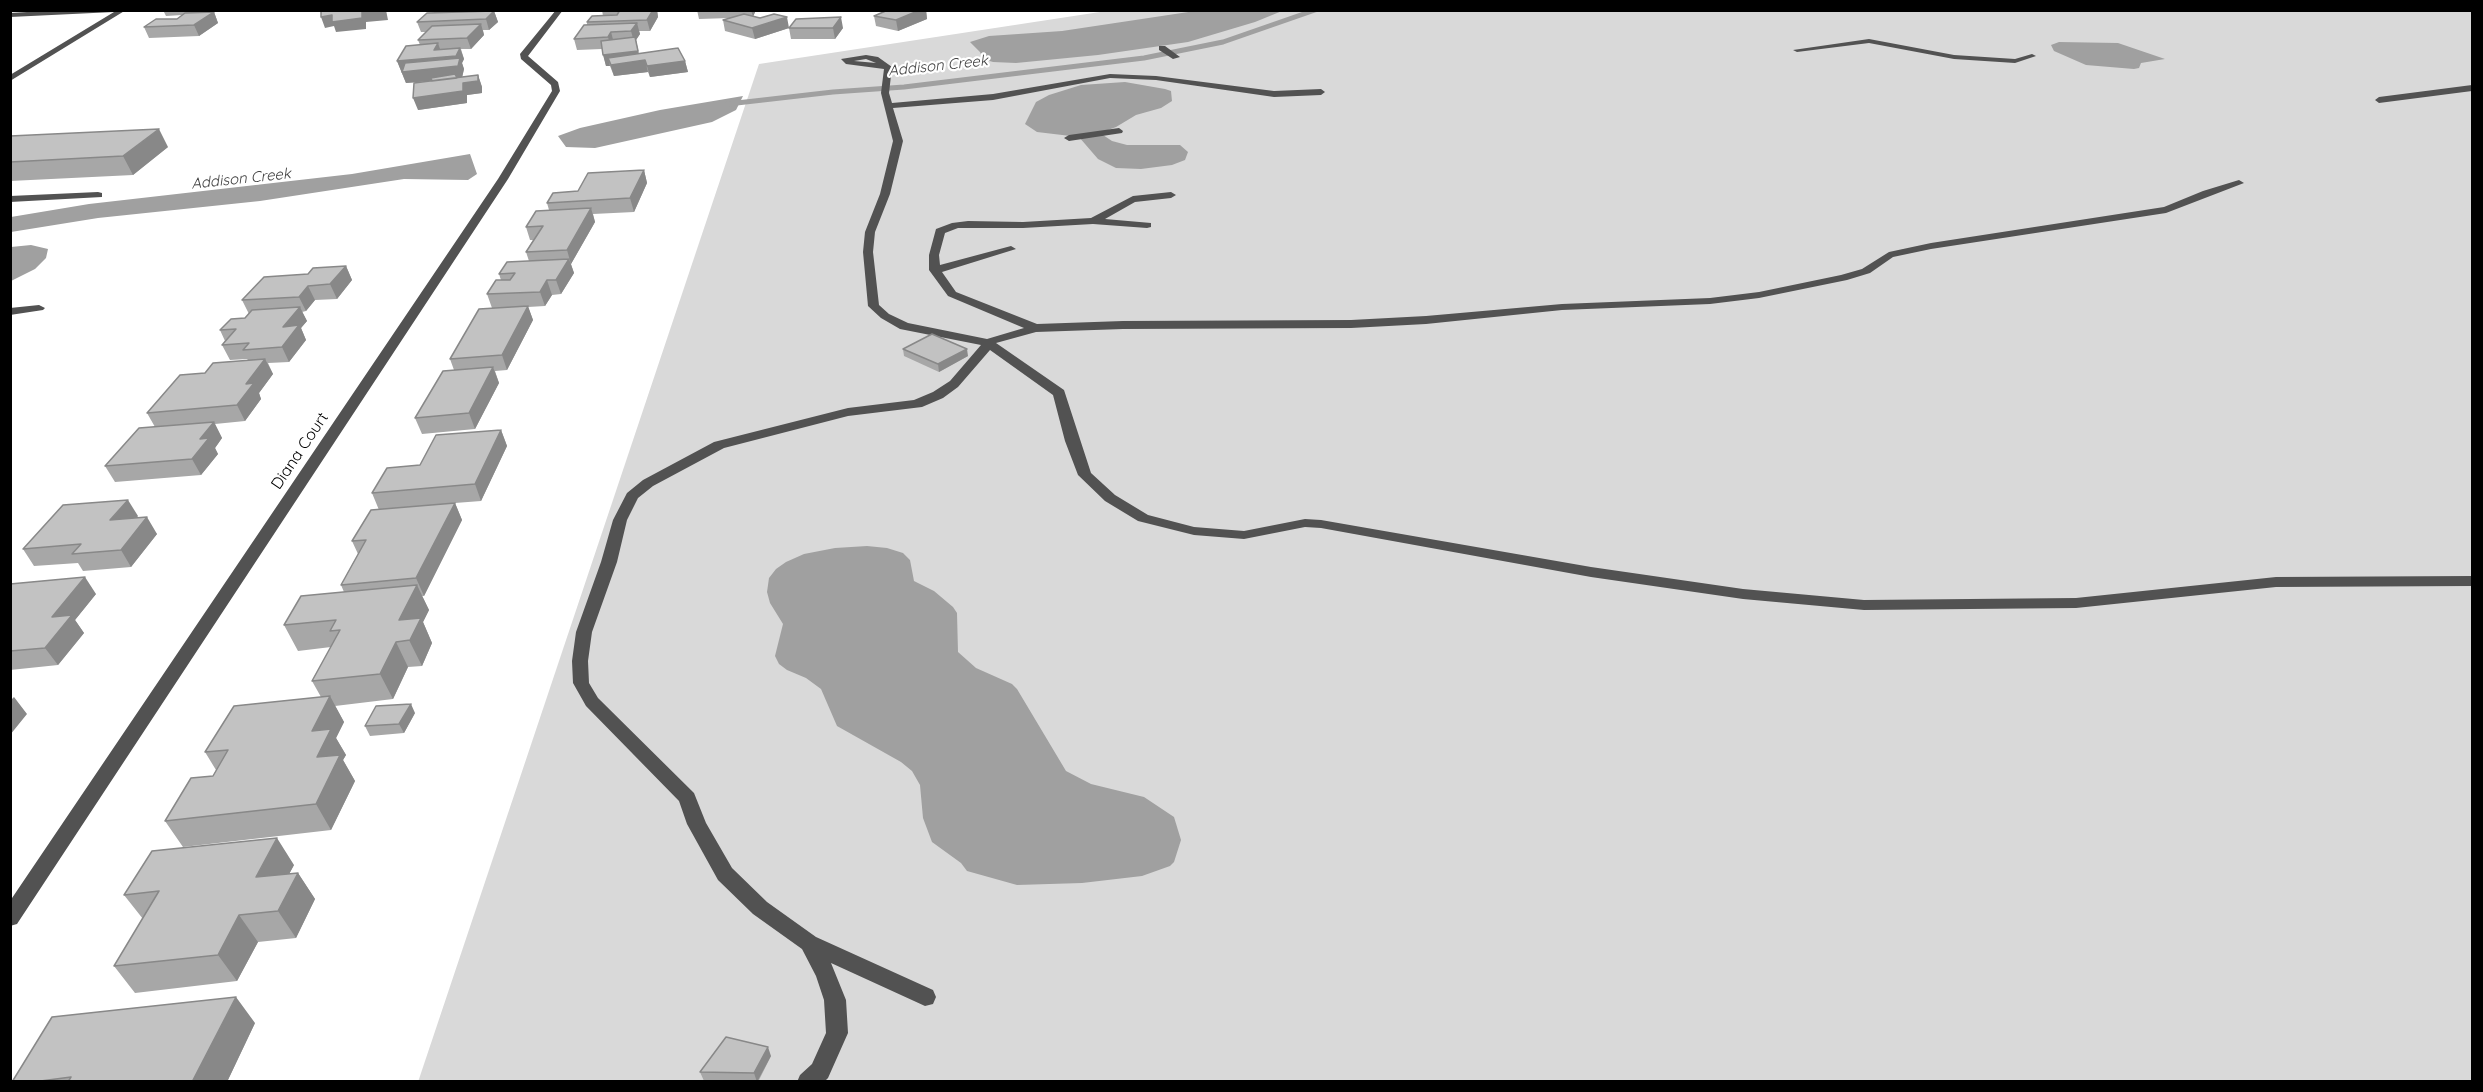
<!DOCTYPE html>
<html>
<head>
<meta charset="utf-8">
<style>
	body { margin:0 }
	#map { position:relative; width:2483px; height:1092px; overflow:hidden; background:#fff; font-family:Quicksand,sans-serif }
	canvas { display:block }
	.frame { position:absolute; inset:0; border:12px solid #000; pointer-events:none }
</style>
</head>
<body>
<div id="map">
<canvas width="2483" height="1092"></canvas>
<div class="frame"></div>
</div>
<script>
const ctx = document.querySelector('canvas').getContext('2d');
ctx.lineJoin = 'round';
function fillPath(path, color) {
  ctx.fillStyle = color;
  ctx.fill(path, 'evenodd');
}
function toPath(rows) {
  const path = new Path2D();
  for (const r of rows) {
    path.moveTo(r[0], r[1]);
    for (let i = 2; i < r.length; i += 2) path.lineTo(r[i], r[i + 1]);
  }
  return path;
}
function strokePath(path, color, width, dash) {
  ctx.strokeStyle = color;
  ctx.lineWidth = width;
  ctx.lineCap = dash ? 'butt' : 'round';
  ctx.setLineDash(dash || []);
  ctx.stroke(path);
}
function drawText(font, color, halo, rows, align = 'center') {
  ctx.font = font + ' Quicksand,sans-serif';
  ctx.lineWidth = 4.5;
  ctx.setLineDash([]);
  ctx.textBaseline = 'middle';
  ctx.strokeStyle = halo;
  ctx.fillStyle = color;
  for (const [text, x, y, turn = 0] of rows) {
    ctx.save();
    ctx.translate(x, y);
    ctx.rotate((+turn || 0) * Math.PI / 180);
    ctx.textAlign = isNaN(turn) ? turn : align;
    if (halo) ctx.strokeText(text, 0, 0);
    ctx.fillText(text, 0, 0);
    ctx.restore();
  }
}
fillPath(toPath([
	[1113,10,2472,11,2472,1081,418,1082,759,64]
]), '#d9d9d9');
fillPath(toPath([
	[1195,11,1282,11,1255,22,1188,42,1098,55,1016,63,993,62,983,59,980,52,970,42,989,36,1062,31],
	[2059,42,2118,43,2165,59,2141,63,2139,68,2134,69,2086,65,2054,51,2051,45],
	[1125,82,1165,89,1171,91,1172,101,1161,108,1136,115,1116,127,1100,133,1112,141,1127,145,1180,145,1188,152,1185,160,1172,165,1141,169,1116,168,1098,159,1079,137,1037,132,1025,124,1036,102,1049,95,1081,85],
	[743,96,736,110,712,122,595,148,566,147,558,136,580,128,660,110],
	[470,154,477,174,468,180,404,179,260,201,98,218,11,232,11,217,89,204,352,174],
	[31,245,48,249,46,258,35,269,11,281,11,247],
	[867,546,887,548,903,553,910,560,914,581,934,591,953,607,957,613,958,652,976,668,1012,684,1017,689,1066,771,1091,784,1144,797,1174,817,1181,840,1174,862,1170,866,1142,876,1082,883,1017,885,967,871,961,863,932,842,923,818,920,785,912,771,901,762,837,726,821,689,806,678,787,670,779,664,775,656,783,624,770,603,767,592,769,578,776,569,786,562,804,554,835,548]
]), '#a0a0a0');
strokePath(toPath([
	[728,104,833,92,904,87,1144,58,1223,42,1315,10]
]), '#a0a0a0', 5);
fillPath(toPath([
	[61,10,126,10,10,81,10,75,114,12,10,17,10,13,61,10],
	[556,10,563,10,528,56,558,82,560,91,508,179,17,924,10,926,10,901,498,179,552,91,551,85,521,59,520,54,556,10],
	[820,10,847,10,844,12,820,10],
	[1869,39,1954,55,2015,59,2032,54,2036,56,2015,63,1954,59,1869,43,1797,52,1793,50,1869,39],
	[1159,46,1165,46,1180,57,1173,59,1159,50,1159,46],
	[866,55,878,57,892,67,889,93,892,103,993,94,1110,74,1156,76,1274,91,1321,89,1325,92,1321,95,1274,97,1156,80,1110,78,993,100,893,108,903,141,890,194,875,232,873,252,879,305,889,314,908,323,987,339,1024,328,948,296,929,270,929,255,936,229,952,223,968,221,1023,222,1091,218,1133,196,1171,192,1176,195,1171,198,1135,202,1105,219,1151,223,1151,227,1147,228,1093,224,1023,228,958,228,945,233,939,255,940,265,1011,246,1016,249,942,272,956,292,1037,324,1123,321,1351,320,1426,316,1562,304,1710,298,1759,292,1841,275,1862,269,1889,252,1931,243,2164,207,2203,191,2239,180,2244,183,2166,213,1931,249,1893,257,1870,273,1847,280,1759,298,1710,304,1562,310,1426,324,1351,328,1123,329,1036,332,996,343,1064,390,1091,473,1115,495,1148,515,1194,527,1244,531,1305,519,1321,520,1591,567,1743,589,1864,600,2076,598,2276,577,2472,576,2472,586,2276,587,2076,608,1864,610,1743,599,1591,577,1321,528,1305,527,1244,539,1194,535,1138,521,1105,501,1078,475,1065,441,1053,395,990,350,958,387,943,398,922,407,848,416,724,448,653,486,638,498,627,520,617,562,592,632,588,661,589,683,598,698,694,793,706,823,732,868,767,902,816,937,933,990,936,997,933,1004,925,1006,831,963,846,1000,848,1033,828,1078,824,1082,797,1082,800,1075,812,1064,826,1033,824,1000,816,976,802,949,753,914,718,880,687,824,679,801,586,706,573,683,572,661,576,632,601,562,613,520,627,493,643,480,714,442,848,408,914,400,933,392,950,381,981,345,900,329,881,318,868,306,863,252,865,232,880,194,893,141,881,93,884,69,846,64,841,59,866,55],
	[866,59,876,63,854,61,866,59],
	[2472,85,2472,91,2379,103,2375,100,2379,97,2472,85],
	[1119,128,1123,131,1122,133,1069,141,1064,138,1069,135,1119,128],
	[98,192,102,193,102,197,10,202,10,196,98,192],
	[39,305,45,308,43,310,10,315,10,308,39,305]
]), '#525252');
fillPath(toPath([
	[163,10,220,10,209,11,207,12,214,12,218,23,199,36,149,38,144,27,177,19,182,15,166,16],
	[602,10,657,10,658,17,650,31,639,31,640,34,636,40,639,54,685,61,688,72,650,77,648,72,614,76,610,66,606,66,602,49,577,50,574,39,587,25,587,22,603,16],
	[697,10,756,10,753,16,789,27,843,28,835,39,791,39,789,28,755,39,725,31,723,20,730,18,699,19],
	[881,10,926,10,927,19,898,31,876,26,874,16,881,13],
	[494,11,498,22,489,30,483,30,484,35,471,49,461,49,464,59,462,63,464,69,462,77,478,75,482,87,482,93,467,95,467,103,418,110,432,81,406,83,397,61,420,45,418,40,426,32,421,32,417,22],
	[10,136,168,147,133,175,10,181],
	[644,170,647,183,634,212,593,214,595,222,571,264,574,273,561,294,552,295,545,306,528,307,533,320,507,370,495,371,499,383,475,429,422,434,415,418,454,370,450,359,492,308,487,294,501,280,499,274,529,261,526,252,533,240,530,240,526,227,549,210,547,203,578,191],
	[346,266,352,280,337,299,315,300,306,311,302,312,307,321,301,328,306,340,289,362,268,363,273,374,259,393,261,399,245,421,215,424,222,438,215,448,218,454,201,475,115,482,105,466,155,427,147,413,205,373,248,360,247,359,230,360,222,345,225,341,220,330,245,318,249,314,242,300,308,274],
	[903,349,968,356,939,372,904,356],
	[501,430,507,446,481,501,455,503,462,520,424,596,422,596,429,610,423,622,432,643,422,666,408,667,393,699,335,706,344,722,336,738,346,755,343,760,355,781,331,830,183,847,165,821,213,776,216,770,205,752,321,697,312,681,331,647,298,651,284,625,344,592,341,585,358,554,352,541,379,510,372,493,420,465],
	[138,516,136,518,157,534,131,567,83,571,78,563,34,566,23,549],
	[10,584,96,594,75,620,84,633,58,665,10,670],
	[415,713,404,733,370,736,365,726],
	[294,865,289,874,298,873,315,899,296,938,258,942,237,981,135,993,114,966,143,919,124,895],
	[255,1023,227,1082,12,1082],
	[771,1056,758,1082,704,1081,700,1072]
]), '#a7a7a7');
fillPath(toPath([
	[360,10,386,10,388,20,366,22,366,29,336,32,334,26,325,28,321,17],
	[652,10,657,10,658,17,650,31,647,20],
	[751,10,756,10,753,17],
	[920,10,926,10,927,19,898,31,896,20],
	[494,11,498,22,489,30,486,19],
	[214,12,218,23,199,36,194,25],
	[787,17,789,28,755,39,752,28],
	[841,17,843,28,835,39,833,28],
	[637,23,640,34,636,40,640,61,645,60,648,72,614,76,608,58,610,66,606,66,603,55,634,42,631,31],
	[481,24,484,35,471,49,467,38],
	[611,32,614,43,611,48,608,37],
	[438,43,442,55,460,48,464,59,462,63,464,69,462,78,406,83,397,61,434,50],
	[685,61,688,72,650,77,647,66],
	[478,75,482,87,482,93,467,95,467,103,418,110,413,98,463,83],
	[159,129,168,147,133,175,123,156],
	[644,170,647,183,634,212,630,198],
	[591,208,595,222,571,264,567,250],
	[569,259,574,273,561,294,556,280],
	[346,266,352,280,337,299,330,284],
	[547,280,552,295,545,306,540,292],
	[308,286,315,300,306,311,299,297],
	[528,306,533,320,507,370,502,355],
	[300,307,307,321,301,328,306,340,289,362,282,347,283,327],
	[967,349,968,356,939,372,938,364],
	[265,359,273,374,259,393,261,399,245,421,237,405,246,384],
	[493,367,499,383,475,429,469,413],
	[214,422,222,438,215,448,218,454,201,475,192,459,200,439],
	[501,430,507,446,481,501,475,484],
	[128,500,138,516,121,537,110,520],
	[455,503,462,520,424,596,416,578],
	[147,517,157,534,131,567,121,550],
	[85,577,96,594,75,620,84,633,58,665,45,648,52,617],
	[417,585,429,610,423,622,432,643,422,666,399,620],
	[396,642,408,667,393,699,380,674],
	[330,696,344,722,336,738,346,755,343,760,355,781,331,830,316,804,317,757,312,731],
	[14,697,27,714,10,735,10,701],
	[411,704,415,713,404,733,399,724],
	[277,838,294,865,273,904,256,877],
	[298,873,315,899,296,938,278,911],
	[239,915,258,942,237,981,218,955],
	[236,997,255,1023,227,1082,192,1082],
	[768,1047,771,1056,757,1082,754,1073]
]), '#888');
const building = toPath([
	[326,10,372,10,362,12,362,18,332,22,332,15,321,17,321,11,326,10],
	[620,10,653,10,647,20,587,22,592,16,617,15,620,10],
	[888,10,920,10,896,20,874,16,888,10],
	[494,11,486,19,417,22,427,13,494,11],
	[214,12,194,25,144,27,156,19,177,19,185,13,214,12],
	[744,14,760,18,774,14,787,17,752,28,723,20,744,14],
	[841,17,833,28,789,28,796,19,841,17],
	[637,23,631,31,611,32,608,37,574,39,584,25,637,23],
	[481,24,467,38,418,40,432,26,481,24],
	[635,37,638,51,603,55,601,41,635,37],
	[438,43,434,50,460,48,456,56,397,61,406,46,438,43],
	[678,48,685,61,647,66,645,60,611,65,608,58,678,48],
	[460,58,458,66,402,72,405,63,460,58],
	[455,74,457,78,432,81,431,78,455,74],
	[478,75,478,81,463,83,463,91,413,98,414,83,478,75],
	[159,129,123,156,10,162,10,136,159,129],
	[644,170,630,198,547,203,553,193,578,191,588,173,644,170],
	[591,208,567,250,526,252,543,226,526,227,536,211,591,208],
	[569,259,556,280,547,280,540,292,487,294,496,280,510,280,515,273,499,274,507,262,569,259],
	[346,266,330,284,308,286,299,297,242,300,264,277,308,274,313,268,346,266],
	[528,306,502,355,450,359,479,309,528,306],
	[300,307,283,327,299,325,282,347,243,350,249,343,222,345,236,329,220,330,231,319,245,318,252,310,300,307],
	[932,334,967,349,938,364,903,349,932,334],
	[265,359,246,384,254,383,237,405,147,413,180,375,205,373,213,363,265,359],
	[493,367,469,413,415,418,443,371,493,367],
	[214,422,200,439,209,438,192,459,105,466,139,428,214,422],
	[501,430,475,484,372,493,387,468,420,465,436,435,501,430],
	[128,500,110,520,147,517,121,550,72,554,81,544,23,549,63,505,128,500],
	[455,503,416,578,341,585,366,540,352,541,371,510,455,503],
	[85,577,52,617,72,615,45,648,10,651,10,584,85,577],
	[417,585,399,620,421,618,410,640,396,642,380,674,312,681,340,630,330,631,336,620,284,625,301,596,417,585],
	[330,696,312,731,331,729,317,757,340,755,316,804,165,821,191,778,213,776,228,750,205,752,234,706,330,696],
	[411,704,399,724,365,726,376,706,411,704],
	[277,838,256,877,298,873,278,911,239,915,218,955,114,966,159,891,124,895,152,851,277,838],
	[236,997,192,1082,68,1082,71,1077,33,1082,12,1082,52,1017,236,997],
	[726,1037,768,1047,754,1073,700,1072,726,1037]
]);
fillPath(building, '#c2c2c2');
strokePath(building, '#888', 1.5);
drawText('italic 15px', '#414141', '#fff', [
	["Addison Creek",938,66,-6],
	["Addison Creek",241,179,-6]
]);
drawText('16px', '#000', '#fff', [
	["Diana Court",300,451,-56]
]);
</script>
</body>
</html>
